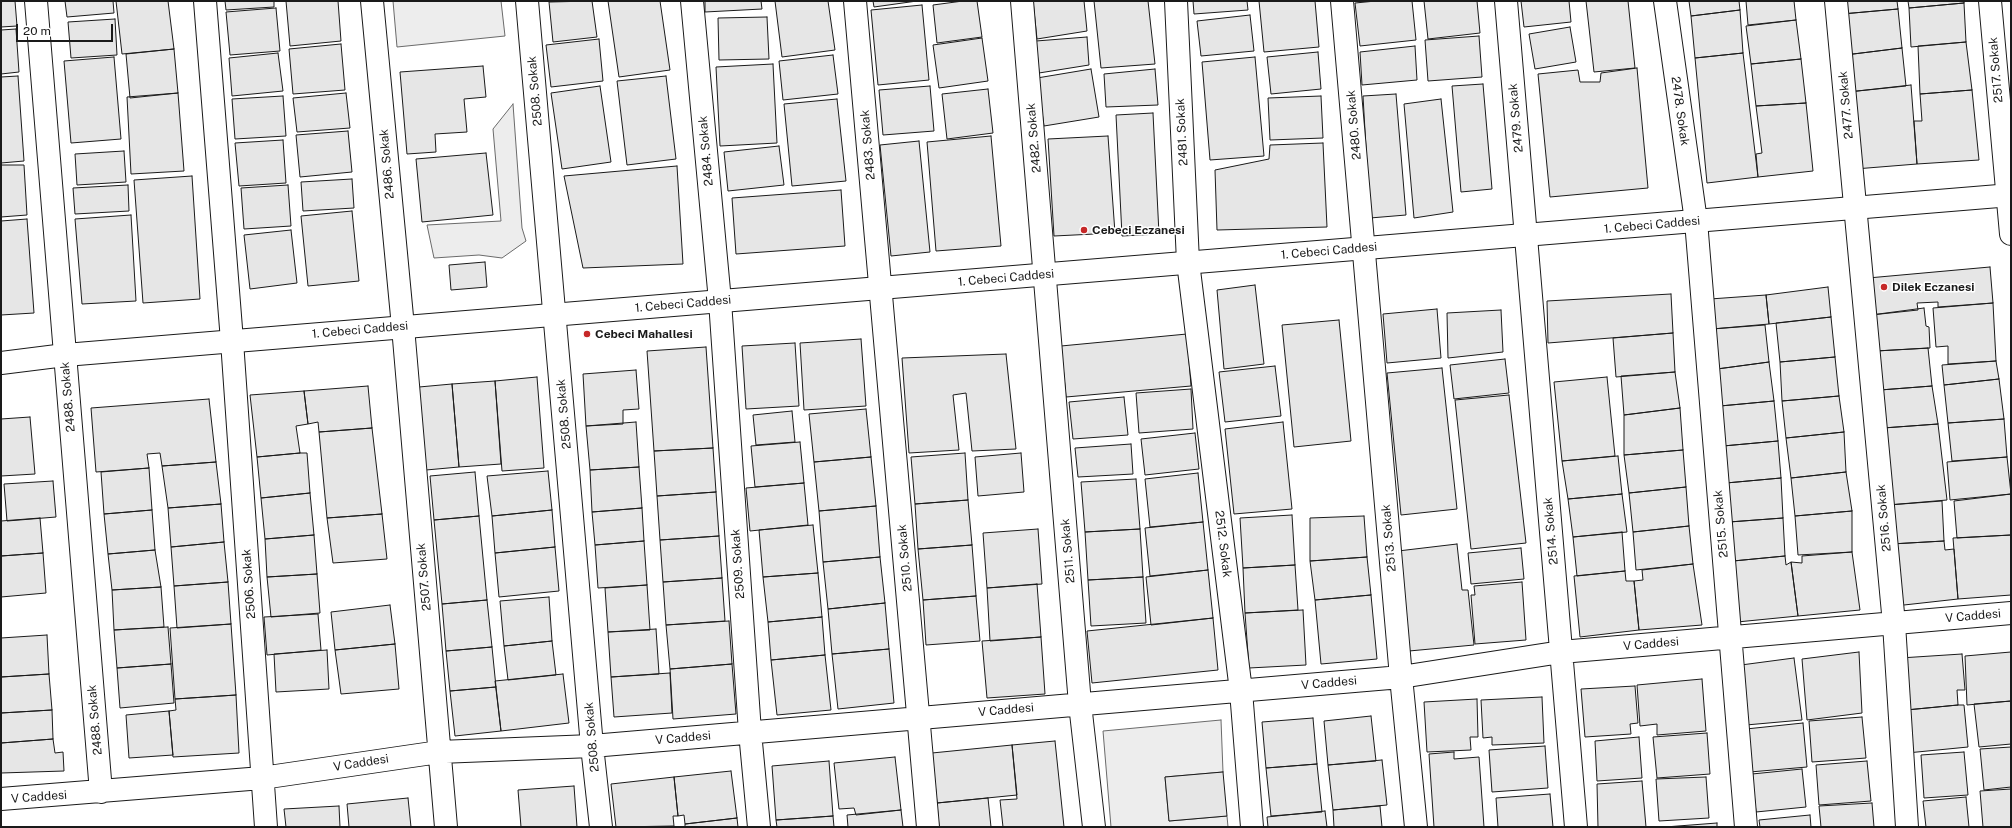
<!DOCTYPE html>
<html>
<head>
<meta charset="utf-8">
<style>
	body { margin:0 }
	#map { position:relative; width:2012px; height:828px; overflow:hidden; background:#fff; font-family:"Public Sans",sans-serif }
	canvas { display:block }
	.frame { position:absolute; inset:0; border:2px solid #1a1a1a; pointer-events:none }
	.scale { position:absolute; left:16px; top:24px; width:97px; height:18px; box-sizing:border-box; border:2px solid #1a1a1a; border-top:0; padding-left:5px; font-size:12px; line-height:14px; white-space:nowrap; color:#1a1a1a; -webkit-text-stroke:3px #fff; paint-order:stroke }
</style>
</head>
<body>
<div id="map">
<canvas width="2012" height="828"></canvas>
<div class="frame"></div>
<div class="scale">20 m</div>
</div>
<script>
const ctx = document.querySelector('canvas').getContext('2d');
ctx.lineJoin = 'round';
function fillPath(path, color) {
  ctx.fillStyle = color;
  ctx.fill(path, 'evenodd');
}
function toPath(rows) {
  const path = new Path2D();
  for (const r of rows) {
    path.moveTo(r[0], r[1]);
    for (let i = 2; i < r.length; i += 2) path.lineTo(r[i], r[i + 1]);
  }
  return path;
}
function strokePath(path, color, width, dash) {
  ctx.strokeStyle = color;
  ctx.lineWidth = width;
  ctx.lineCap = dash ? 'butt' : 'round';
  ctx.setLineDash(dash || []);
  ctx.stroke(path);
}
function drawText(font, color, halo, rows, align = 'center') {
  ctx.font = font + ' "Public Sans",sans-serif';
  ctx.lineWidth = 3;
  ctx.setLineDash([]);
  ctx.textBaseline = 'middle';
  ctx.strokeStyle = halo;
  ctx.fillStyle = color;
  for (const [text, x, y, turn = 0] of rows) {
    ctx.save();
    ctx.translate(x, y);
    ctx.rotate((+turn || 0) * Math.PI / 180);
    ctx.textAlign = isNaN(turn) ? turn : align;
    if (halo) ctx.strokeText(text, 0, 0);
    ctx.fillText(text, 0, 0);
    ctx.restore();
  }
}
const built = toPath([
	[393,1,501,1,505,36,397,47,393,1],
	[513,104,522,228,526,241,502,258,479,255,434,258,427,225,501,221,493,129,513,104],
	[1221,720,1223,772,1165,777,1169,821,1227,816,1228,827,1111,827,1103,731,1221,720]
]);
fillPath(built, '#ededed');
strokePath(built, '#6a6a6a', 1);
const building = toPath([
	[1,1,15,1,17,26,1,27,1,1],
	[65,1,113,1,114,13,67,17,65,1],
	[116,1,168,1,174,49,122,54,116,1],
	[225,1,274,1,274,7,226,10,225,1],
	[286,1,338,1,341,41,290,46,286,1],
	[592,1,597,37,553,42,549,2,592,1],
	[608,1,660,1,670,70,619,77,608,1],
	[705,1,761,1,762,9,705,12,705,1],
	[775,1,828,1,835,50,782,57,775,1],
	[873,1,917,1,874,7,873,1],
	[963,1,977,1,982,37,937,43,933,5,963,1],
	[1033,1,1084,1,1087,31,1037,39,1033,1],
	[1094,1,1148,1,1155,64,1101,68,1094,1],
	[1193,1,1247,1,1248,10,1194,14,1193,1],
	[1259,1,1315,1,1319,47,1264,52,1259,1],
	[1376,1,1412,1,1416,40,1360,46,1355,3,1376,1],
	[1424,1,1477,1,1480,33,1428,39,1424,1],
	[1521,1,1569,1,1571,22,1524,27,1521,1],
	[1586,1,1628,1,1635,68,1594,72,1586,1],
	[1689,1,1739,1,1740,10,1691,16,1689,1],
	[1746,1,1794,1,1796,20,1748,25,1746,1],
	[1841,1,1897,1,1898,9,1842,14,1841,1],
	[1908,1,1964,1,1964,3,1909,8,1908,1],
	[1964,3,1966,42,1911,47,1909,8,1964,3],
	[922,5,929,80,878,85,871,10,922,5],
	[276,8,280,51,230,55,226,12,276,8],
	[1898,9,1902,48,1845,55,1842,14,1898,9],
	[1740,10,1743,53,1695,58,1691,16,1740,10],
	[1250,15,1254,51,1201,56,1197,21,1250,15],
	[767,17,769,59,719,60,718,18,767,17],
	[115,19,117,55,71,58,68,22,115,19],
	[1796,20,1801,59,1751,64,1746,26,1796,20],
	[1570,27,1576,62,1535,69,1529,34,1570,27],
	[16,29,19,72,1,74,1,30,16,29],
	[1479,36,1482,77,1428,81,1425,40,1479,36],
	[1087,37,1089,65,1039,73,1036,41,1087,37],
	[982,38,988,81,939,88,933,45,982,38],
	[599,39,603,81,551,87,546,45,599,39],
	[1966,42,1972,90,1920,94,1918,46,1966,42],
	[341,44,345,90,293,94,289,49,341,44],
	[1415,46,1417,80,1362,85,1360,52,1415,46],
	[1902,48,1906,86,1848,92,1845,55,1902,48],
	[174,49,178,93,130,98,126,54,174,49],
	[1318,52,1321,89,1271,94,1267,57,1318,52],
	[278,53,283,91,232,96,229,58,278,53],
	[1743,53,1758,177,1707,183,1695,58,1743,53],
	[833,55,838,94,783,100,779,61,833,55],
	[114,57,121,139,71,143,64,61,114,57],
	[1255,57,1264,156,1210,160,1202,62,1255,57],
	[1801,59,1806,103,1756,106,1751,64,1801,59],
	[773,64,777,143,720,146,716,67,773,64],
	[483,66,486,97,464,99,467,132,435,134,436,152,407,154,400,72,483,66],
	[1637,68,1648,188,1550,197,1538,74,1578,70,1580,82,1600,82,1601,73,1637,68],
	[1091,69,1099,117,1044,126,1037,78,1091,69],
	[1155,69,1158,105,1106,107,1104,74,1155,69],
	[18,76,24,161,1,163,1,77,18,76],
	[666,76,676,159,627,165,617,81,666,76],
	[1483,84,1492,189,1461,192,1452,86,1483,84],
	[1911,85,1917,164,1855,169,1848,92,1911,85],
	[600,86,611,162,562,169,551,93,600,86],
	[930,86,934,131,883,135,879,90,930,86],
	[988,89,993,133,947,139,942,94,988,89],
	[1972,90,1979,160,1917,164,1914,121,1922,121,1920,94,1972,90],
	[178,93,184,171,131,174,127,97,178,93],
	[346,93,350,128,297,132,293,98,346,93],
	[1396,94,1406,215,1370,218,1363,96,1396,94],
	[283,96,286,136,235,139,232,99,283,96],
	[1321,96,1323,138,1270,140,1268,98,1321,96],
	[837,99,846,181,792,186,784,104,837,99],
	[1441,99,1453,212,1414,218,1404,104,1441,99],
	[1806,103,1813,171,1758,177,1756,154,1762,153,1756,106,1806,103],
	[1153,113,1159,234,1122,236,1116,115,1153,113],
	[348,131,352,172,300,177,296,135,348,131],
	[991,136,1001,246,936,251,927,142,991,136],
	[1108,136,1115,233,1054,236,1048,139,1108,136],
	[283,140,286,183,239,186,235,143,283,140],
	[919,141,930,252,891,256,880,145,919,141],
	[1323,143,1327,227,1217,230,1215,170,1269,159,1270,145,1323,143],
	[779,146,784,185,728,191,724,152,779,146],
	[124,151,126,182,77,185,75,154,124,151],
	[486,153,493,215,422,222,416,159,486,153],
	[1,165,24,165,27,215,1,217,1,165],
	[677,166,683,264,583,268,564,176,677,166],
	[192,176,200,299,143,303,134,180,192,176],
	[352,179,354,208,303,211,301,182,352,179],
	[128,185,129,211,75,214,73,188,128,185],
	[288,185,291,226,244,229,241,188,288,185],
	[841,190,845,246,736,254,732,198,841,190],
	[352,211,359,281,308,286,301,216,352,211],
	[131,215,136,301,82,304,75,219,131,215],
	[27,219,34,313,1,315,1,221,27,219],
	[291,230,297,283,250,289,244,235,291,230],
	[485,262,487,287,451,290,449,265,485,262],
	[1990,267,1993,303,1938,307,1938,302,1917,303,1918,310,1871,315,1868,278,1990,267],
	[1255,285,1264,364,1224,369,1217,290,1255,285],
	[1828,287,1831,317,1769,324,1766,295,1828,287],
	[1671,294,1673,333,1548,343,1547,301,1671,294],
	[1766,295,1769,324,1712,329,1710,299,1766,295],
	[1993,303,1996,361,1948,364,1948,346,1936,347,1933,308,1993,303],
	[1924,308,1926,326,1929,327,1930,348,1876,351,1871,315,1924,308],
	[1437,309,1441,358,1387,363,1383,314,1437,309],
	[1501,310,1503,352,1448,358,1447,313,1501,310],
	[1831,317,1835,357,1780,362,1776,323,1831,317],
	[1339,320,1351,441,1294,447,1282,325,1339,320],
	[1765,325,1769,362,1717,369,1712,329,1765,325],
	[1673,333,1675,372,1616,377,1613,338,1673,333],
	[1187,334,1191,386,1066,397,1061,346,1187,334],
	[861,339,866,406,804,410,800,343,861,339],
	[795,343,799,406,746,409,742,346,795,343],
	[706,347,713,448,654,451,647,351,706,347],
	[1928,348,1932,386,1880,390,1876,351,1928,348],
	[1006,354,1016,449,972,451,966,393,953,395,959,450,909,453,902,358,1006,354],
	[1835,357,1839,396,1782,401,1780,362,1835,357],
	[1505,359,1509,393,1454,399,1450,365,1505,359],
	[1996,361,1999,379,1944,385,1942,365,1996,361],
	[1769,362,1774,401,1720,406,1717,369,1769,362],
	[1275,366,1281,416,1225,422,1219,372,1275,366],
	[1442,368,1457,509,1401,515,1387,373,1442,368],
	[636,370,639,409,623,410,623,424,586,426,583,374,636,370],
	[1675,372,1680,408,1624,415,1621,376,1675,372],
	[537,377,544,468,502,471,495,381,537,377],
	[1607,377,1615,456,1562,461,1554,382,1607,377],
	[1999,379,2004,419,1948,423,1944,385,1999,379],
	[495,381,501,464,459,467,452,384,495,381],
	[452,384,459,467,426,470,419,387,452,384],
	[368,386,372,428,319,432,318,422,308,424,304,391,368,386],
	[1932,386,1938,424,1883,428,1880,390,1932,386],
	[1191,389,1193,429,1139,433,1136,393,1191,389],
	[304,391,308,424,296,426,300,453,257,457,250,395,304,391],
	[1509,395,1526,543,1471,549,1455,400,1509,395],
	[1839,396,1844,432,1786,438,1782,401,1839,396],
	[1124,397,1128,435,1073,439,1069,402,1124,397],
	[209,399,216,462,162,466,160,453,147,454,149,468,96,472,91,408,209,399],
	[1774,401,1778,441,1723,446,1720,406,1774,401],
	[1680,408,1683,450,1624,455,1624,415,1680,408],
	[866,409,871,457,814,462,809,414,866,409],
	[792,411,795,442,756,445,753,415,792,411],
	[30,417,35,474,1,476,1,419,30,417],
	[2004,419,2007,457,1952,461,1948,423,2004,419],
	[636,422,639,467,590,470,586,426,636,422],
	[1283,422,1292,509,1234,514,1225,429,1283,422],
	[1938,424,1947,500,1888,505,1883,428,1938,424],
	[372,428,382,514,327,518,319,432,372,428],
	[1844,432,1846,472,1791,478,1786,438,1844,432],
	[1195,433,1199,469,1145,475,1141,439,1195,433],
	[1778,441,1781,478,1726,483,1723,446,1778,441],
	[800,442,804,483,755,487,751,446,800,442],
	[1131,444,1133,474,1078,477,1075,448,1131,444],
	[713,448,716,492,657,496,654,451,713,448],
	[1683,450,1686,487,1629,493,1624,455,1683,450],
	[300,453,307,453,310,493,261,498,257,457,300,453],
	[965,453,968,500,915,504,911,457,965,453],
	[1021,453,1024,492,978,496,975,457,1021,453],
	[1618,456,1622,494,1568,499,1562,461,1618,456],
	[871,457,876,506,819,511,814,462,871,457],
	[2007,457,2011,494,1950,500,1947,462,2007,457],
	[216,462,221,504,168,508,162,466,216,462],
	[639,467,642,508,592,512,590,470,639,467],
	[149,468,152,510,104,514,101,472,149,468],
	[548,471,552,510,492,516,487,476,548,471],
	[475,472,479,516,434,520,430,476,475,472],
	[1846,472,1852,511,1795,516,1791,478,1846,472],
	[1198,473,1203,522,1150,527,1145,479,1198,473],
	[1781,478,1783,518,1729,522,1726,483,1781,478],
	[1136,479,1140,529,1085,532,1081,482,1136,479],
	[53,481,56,517,7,521,4,484,53,481],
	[804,483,808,525,750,531,746,488,804,483],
	[1686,487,1689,526,1633,532,1629,493,1686,487],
	[716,492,719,536,660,540,657,496,716,492],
	[310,493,314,535,265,539,261,498,310,493],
	[1622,494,1627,532,1573,537,1568,499,1622,494],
	[2011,494,2011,535,1957,538,1954,501,2011,494],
	[968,500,972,545,918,549,915,504,968,500],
	[1942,501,1944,541,1891,544,1888,505,1942,501],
	[221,504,224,542,171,547,168,508,221,504],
	[876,506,880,557,823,562,819,511,876,506],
	[642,508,644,541,595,545,592,512,642,508],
	[152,510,155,550,108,554,104,514,152,510],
	[552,510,555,547,495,553,492,516,552,510],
	[1852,511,1852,552,1798,555,1795,516,1852,511],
	[382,514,387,559,333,563,327,518,382,514],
	[1292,515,1295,565,1243,568,1240,518,1292,515],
	[479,516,487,600,442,604,434,520,479,516],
	[1364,516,1367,557,1310,561,1310,518,1364,516],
	[40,518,43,553,1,556,1,521,40,518],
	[1783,518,1785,556,1733,561,1729,522,1783,518],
	[1203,522,1208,570,1150,576,1145,528,1203,522],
	[813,525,818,573,763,577,759,530,813,525],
	[1689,526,1693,564,1636,570,1633,532,1689,526],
	[1038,529,1042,584,987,588,983,533,1038,529],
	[1140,529,1143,577,1088,580,1085,532,1140,529],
	[1622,532,1625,571,1577,576,1573,537,1622,532],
	[314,535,317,574,267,577,265,539,314,535],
	[2011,535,2011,595,1958,599,1953,538,2011,535],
	[719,536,722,578,663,582,660,540,719,536],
	[644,541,647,585,598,588,595,545,644,541],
	[1944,541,1945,550,1954,549,1958,599,1895,606,1891,544,1944,541],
	[224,542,228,582,174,586,171,547,224,542],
	[1457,544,1462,590,1468,590,1474,645,1409,651,1398,551,1457,544],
	[972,545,976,596,923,600,918,549,972,545],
	[555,547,559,591,499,597,495,553,555,547],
	[1521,548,1524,579,1471,584,1468,553,1521,548],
	[155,550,161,587,112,590,108,554,155,550],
	[1852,552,1860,610,1798,616,1791,562,1802,563,1802,556,1852,552],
	[43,553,46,593,1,597,1,556,43,553],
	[1785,556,1786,565,1791,562,1798,616,1737,622,1733,561,1785,556],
	[880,557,885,603,828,609,823,562,880,557],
	[1367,557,1371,595,1315,600,1310,561,1367,557],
	[1693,564,1702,625,1639,630,1634,581,1643,580,1642,570,1693,564],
	[1295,565,1298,610,1245,613,1243,568,1295,565],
	[1208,570,1213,618,1151,625,1146,577,1208,570],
	[1625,571,1626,581,1634,581,1639,630,1580,637,1574,576,1625,571],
	[818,573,822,617,768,622,763,577,818,573],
	[317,574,320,613,271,617,267,577,317,574],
	[1143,577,1146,623,1091,626,1088,580,1143,577],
	[722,578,725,621,666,625,663,582,722,578],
	[228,582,231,624,177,628,174,586,228,582],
	[1522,582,1526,640,1475,644,1471,595,1475,595,1474,586,1522,582],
	[1037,584,1041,637,990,641,987,588,1037,584],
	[647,585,650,630,608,632,605,588,647,585],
	[161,587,164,627,114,630,112,590,161,587],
	[1371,595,1377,659,1321,664,1315,600,1371,595],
	[976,596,980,641,926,645,923,600,976,596],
	[549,597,552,641,504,646,500,601,549,597],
	[487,600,492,647,446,651,442,604,487,600],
	[885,603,889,649,832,654,828,609,885,603],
	[390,605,395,644,335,650,331,612,390,605],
	[1303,610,1306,665,1249,668,1245,613,1303,610],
	[318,614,321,650,267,655,264,617,318,614],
	[822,617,825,655,771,660,768,622,822,617],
	[1213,618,1218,670,1092,683,1087,631,1213,618],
	[729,621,732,664,670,669,666,625,729,621],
	[231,624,236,695,175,699,170,628,231,624],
	[168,627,171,664,117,668,114,630,168,627],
	[656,629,659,674,611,677,608,632,656,629],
	[47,635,49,674,1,677,1,638,47,635],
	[1041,637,1045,694,987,698,982,641,1041,637],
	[552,641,556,675,508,680,504,646,552,641],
	[395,644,399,689,341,694,335,650,395,644],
	[492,647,496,687,450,691,446,651,492,647],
	[889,649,894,703,838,709,832,654,889,649],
	[327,650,329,689,276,692,274,654,327,650],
	[1859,652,1862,713,1807,720,1802,659,1859,652],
	[2011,652,2011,701,1967,705,1965,656,2011,652],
	[1962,654,1965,690,1957,690,1958,705,1906,710,1900,658,1962,654],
	[825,655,831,710,777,715,771,660,825,655],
	[1794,658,1802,720,1746,725,1741,665,1794,658],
	[171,664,174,703,120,708,117,668,171,664],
	[732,664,736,714,673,719,670,669,732,664],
	[670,673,672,713,614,717,611,677,670,673],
	[49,674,52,710,1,713,1,677,49,674],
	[563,674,569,723,501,731,495,681,563,674],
	[1702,679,1706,731,1657,735,1657,724,1640,726,1637,685,1702,679],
	[1635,686,1638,723,1630,724,1631,734,1585,737,1581,689,1635,686],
	[496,687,501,731,455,736,450,691,496,687],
	[236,695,239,753,173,757,169,711,176,710,175,699,236,695],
	[1542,697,1544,743,1492,745,1492,737,1483,738,1481,700,1542,697],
	[1477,699,1478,737,1470,737,1471,750,1427,752,1424,702,1477,699],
	[2011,701,2011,744,1979,747,1974,704,2011,701],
	[1958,705,1964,705,1968,747,1907,753,1906,710,1958,705],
	[52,710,53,739,1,743,1,713,52,710],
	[169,711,173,755,129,758,126,715,169,711],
	[1371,716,1376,761,1328,765,1324,721,1371,716],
	[1862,717,1866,758,1812,762,1809,721,1862,717],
	[1313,718,1317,764,1266,768,1262,722,1313,718],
	[1803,723,1807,767,1750,772,1746,729,1803,723],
	[1707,733,1710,774,1657,778,1653,737,1707,733],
	[1639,737,1642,778,1597,781,1595,741,1639,737],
	[53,739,55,753,63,752,64,771,1,773,1,743,53,739],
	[1055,741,1064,827,1003,827,1000,800,1017,799,1012,745,1055,741],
	[1012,745,1017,795,937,803,932,753,1012,745],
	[1545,746,1548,788,1492,792,1489,750,1545,746],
	[2011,747,2011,787,1984,790,1980,749,2011,747],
	[1454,752,1454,759,1479,757,1484,827,1434,827,1429,754,1454,752],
	[1964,752,1968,795,1924,798,1921,755,1964,752],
	[895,757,901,810,856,815,854,808,839,809,834,763,895,757],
	[1382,760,1387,805,1333,810,1328,765,1382,760],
	[829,761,833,816,776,820,772,766,829,761],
	[1867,761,1871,801,1819,805,1816,765,1867,761],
	[1317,764,1322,812,1271,816,1266,768,1317,764],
	[1802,769,1806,807,1756,812,1752,774,1802,769],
	[731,771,737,818,685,824,684,815,678,816,674,777,731,771],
	[1223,772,1227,816,1169,821,1165,777,1223,772],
	[674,777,678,816,673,816,674,826,616,827,611,784,674,777],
	[1706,777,1709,818,1659,821,1656,779,1706,777],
	[1642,781,1646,827,1598,827,1597,784,1642,781],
	[574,786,577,827,521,827,518,790,574,786],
	[2011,789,2011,827,1983,827,1980,791,2011,789],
	[1550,794,1553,827,1498,827,1496,798,1550,794],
	[1966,797,1969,827,1926,827,1923,801,1966,797],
	[408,798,411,827,349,827,347,804,408,798],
	[988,798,991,827,939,827,937,803,988,798],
	[1872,803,1874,827,1821,827,1819,806,1872,803],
	[339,806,340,827,286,827,284,809,339,806],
	[1380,806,1382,827,1334,827,1333,810,1380,806],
	[901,810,903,827,848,827,847,815,901,810],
	[1325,811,1327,827,1268,827,1267,817,1325,811],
	[1810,815,1811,827,1760,827,1759,820,1810,815],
	[833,816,834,827,777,827,776,820,833,816],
	[737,818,738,827,685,827,685,824,737,818],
	[1717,823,1717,827,1665,827,1717,823]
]);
fillPath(building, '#e6e6e6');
strokePath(building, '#1a1a1a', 1);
const pedestrian = toPath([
	[372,1,403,327]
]);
const minor = toPath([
	[36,1,101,792],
	[205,1,232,341,266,827],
	[527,1,592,746,601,827],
	[692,1,720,301,750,732,759,827],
	[855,1,928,827],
	[1022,1,1080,704,1094,827],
	[1176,1,1188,262,1241,691,1252,827],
	[1342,1,1401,677,1416,827],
	[1506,1,1576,827],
	[1665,1,1696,221,1746,827],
	[1836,1,1894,624,1907,827],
	[1990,1,2011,234],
	[403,327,446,827],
	[1,799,262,778,439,752,592,746,1401,677,1561,652,2011,613]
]);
const secondary = toPath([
	[1,363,65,355,2011,195]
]);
strokePath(pedestrian, '#1a1a1a', 24);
strokePath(minor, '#1a1a1a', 24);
strokePath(secondary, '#1a1a1a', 24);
strokePath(pedestrian, '#fff', 22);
strokePath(minor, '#fff', 22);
strokePath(secondary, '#fff', 22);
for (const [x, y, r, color] of [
	[1084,230,4,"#c62828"],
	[1884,287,4,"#c62828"],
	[587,334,4,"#c62828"]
]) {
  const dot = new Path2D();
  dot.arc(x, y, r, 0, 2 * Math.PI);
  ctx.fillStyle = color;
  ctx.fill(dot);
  strokePath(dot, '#fff', 1.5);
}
drawText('12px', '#1a1a1a', '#fff', [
	["2517. Sokak",1996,70,-95],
	["2508. Sokak",535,91,-95],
	["2477. Sokak",1846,105,-95],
	["2478. Sokak",1680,111,82],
	["2479. Sokak",1516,118,-95],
	["2480. Sokak",1354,125,-95],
	["2481. Sokak",1182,132,-93],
	["2482. Sokak",1034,138,-95],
	["2483. Sokak",868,145,-95],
	["2484. Sokak",706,151,-95],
	["2486. Sokak",387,164,-95],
	["1. Cebeci Caddesi",1652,225,-5],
	["1. Cebeci Caddesi",1329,251,-5],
	["1. Cebeci Caddesi",1006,278,-5],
	["1. Cebeci Caddesi",683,304,-5],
	["1. Cebeci Caddesi",360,330,-5],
	["2488. Sokak",68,397,-95],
	["2508. Sokak",564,414,-95],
	["2516. Sokak",1884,518,-95],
	["2515. Sokak",1721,524,-95],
	["2514. Sokak",1551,531,-95],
	["2513. Sokak",1389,538,-95],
	["2512. Sokak",1223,544,83],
	["2511. Sokak",1068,551,-95],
	["2510. Sokak",905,558,-95],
	["2509. Sokak",738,564,-94],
	["2507. Sokak",424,577,-95],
	["2506. Sokak",249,584,-94],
	["V Caddesi",1973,616,-5],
	["V Caddesi",1651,644,-5],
	["V Caddesi",1329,683,-5],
	["V Caddesi",1006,710,-5],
	["2488. Sokak",95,720,-95],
	["2508. Sokak",592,737,-95],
	["V Caddesi",683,738,-5],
	["V Caddesi",361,763,-9],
	["V Caddesi",39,797,-4]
]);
drawText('bold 12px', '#1a1a1a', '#fff', [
	["Cebeci Eczanesi",1092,230],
	["Dilek Eczanesi",1892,287],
	["Cebeci Mahallesi",595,334]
], 'left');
</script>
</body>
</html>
